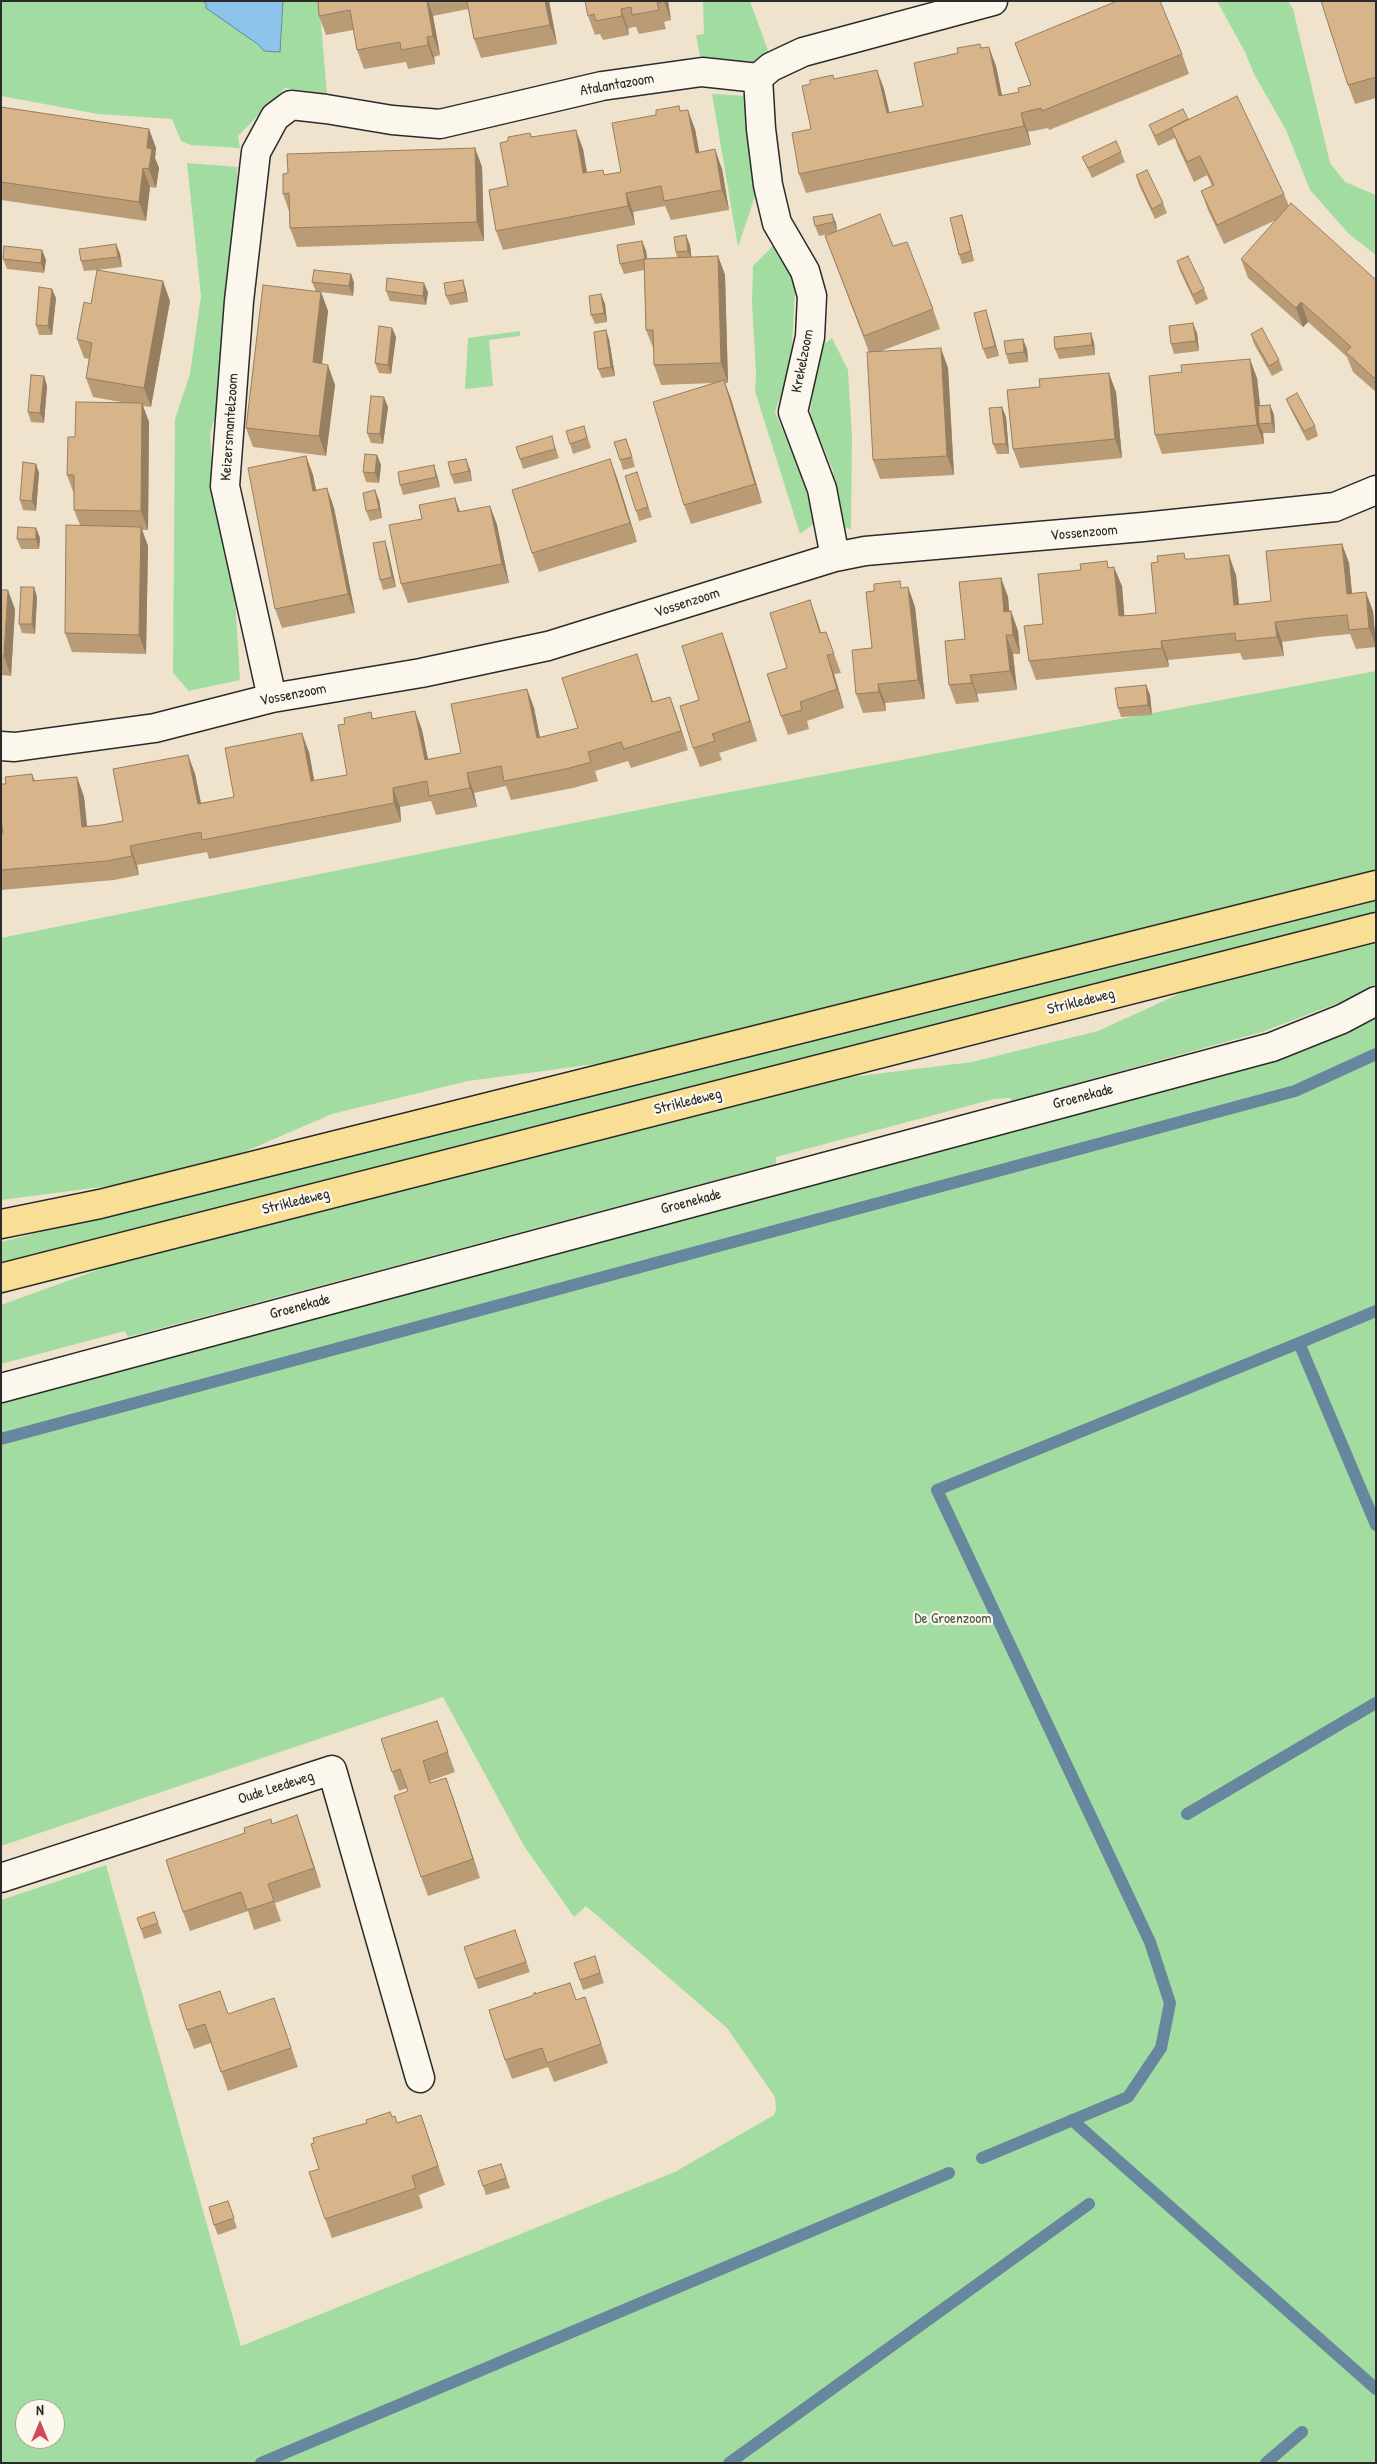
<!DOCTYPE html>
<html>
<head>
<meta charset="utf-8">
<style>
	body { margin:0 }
	#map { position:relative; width:1377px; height:2464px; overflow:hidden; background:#f0e3ce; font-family:"Patrick Hand",sans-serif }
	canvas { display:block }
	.frame { position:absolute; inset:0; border:2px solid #2b2b2b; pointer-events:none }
	.north { position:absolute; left:15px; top:2399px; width:50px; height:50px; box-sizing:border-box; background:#fbf7ec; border:1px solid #a8a59f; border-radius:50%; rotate:0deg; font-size:14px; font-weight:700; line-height:20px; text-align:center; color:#2b2b2b }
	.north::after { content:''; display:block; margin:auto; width:18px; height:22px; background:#d1495b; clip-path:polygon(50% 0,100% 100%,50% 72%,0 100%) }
</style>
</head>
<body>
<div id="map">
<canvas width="1377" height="2464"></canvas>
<div class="frame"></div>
<div class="north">N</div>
</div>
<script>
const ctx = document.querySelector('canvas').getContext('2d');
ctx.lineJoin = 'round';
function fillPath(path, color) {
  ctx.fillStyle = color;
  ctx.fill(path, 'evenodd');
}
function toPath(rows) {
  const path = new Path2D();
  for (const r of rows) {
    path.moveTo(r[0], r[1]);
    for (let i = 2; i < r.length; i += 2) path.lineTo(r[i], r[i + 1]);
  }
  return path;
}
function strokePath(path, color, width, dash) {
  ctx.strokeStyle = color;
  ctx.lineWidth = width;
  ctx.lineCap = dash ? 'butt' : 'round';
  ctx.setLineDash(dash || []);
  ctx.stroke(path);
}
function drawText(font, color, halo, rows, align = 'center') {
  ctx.font = font + ' "Patrick Hand",sans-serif';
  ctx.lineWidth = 4.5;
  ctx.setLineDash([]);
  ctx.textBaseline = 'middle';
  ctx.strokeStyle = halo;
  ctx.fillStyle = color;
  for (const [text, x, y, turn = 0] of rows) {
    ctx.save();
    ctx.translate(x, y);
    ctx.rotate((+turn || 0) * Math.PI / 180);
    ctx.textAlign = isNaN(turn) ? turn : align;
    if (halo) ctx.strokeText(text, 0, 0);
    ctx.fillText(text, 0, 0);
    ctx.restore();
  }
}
fillPath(toPath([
	[1,1,202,1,259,45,264,51,281,41,283,1,319,1,327,94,285,88,238,136,240,148,191,145,181,141,172,119,98,114,1,96],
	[703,1,750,1,770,56,756,66,700,56,696,35,704,34],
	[1217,1,1288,1,1293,9,1330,163,1345,182,1376,195,1376,255,1349,234,1310,190,1286,130,1254,74,1245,52],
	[712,94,750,96,758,187,738,247],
	[187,163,237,167,239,253,227,374,210,434,214,495,235,598,240,680,189,691,173,673,175,419,190,374,201,296],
	[775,244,786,260,795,291,791,365,775,412,803,479,815,523,800,534,755,391,756,373,752,303,753,266],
	[520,331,520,336,489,340,493,386,465,389,468,338],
	[832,338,848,370,852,437,851,529,842,527,833,471,810,415,819,348],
	[1376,671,1376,871,611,1062,468,1081,332,1114,223,1161,132,1183,1,1200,1,938,693,799],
	[1376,897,1376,913,1256,946,82,1243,1,1262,1,1242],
	[1376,939,1376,984,1341,1002,1262,1032,1012,1101,1010,1098,994,1099,776,1157,776,1164,128,1337,125,1331,1,1364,1,1305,150,1251,827,1080,972,1062,1098,1031,1194,987],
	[1376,1016,1376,2463,1,2463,1,1900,106,1865,241,2346,675,2172,774,2115,776,2109,775,2097,727,2028,586,1906,574,1917,524,1846,443,1697,1,1846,1,1402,1260,1064,1315,1045],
	[25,2409,55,2409,55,2439,25,2439]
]), '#a2dca1');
const water = toPath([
	[202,1,283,1,280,52,264,51,259,45,206,8,206,3,202,1]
]);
fillPath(water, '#8dc4eb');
strokePath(water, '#66879e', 1);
strokePath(toPath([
	[1376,1311,1299,1343,1376,1525],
	[1,1439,1295,1091,1376,1054],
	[1187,1814,1376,1703],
	[1072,2120,1376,2389],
	[982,2158,1128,2097,1161,2048,1170,2003,1150,1942,937,1490,1299,1343],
	[261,2463,949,2173],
	[729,2463,1089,2204],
	[1266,2463,1302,2432]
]), '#66879e', 12);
const street = toPath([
	[758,78,761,129,768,185,777,223,805,271,812,296,810,337,793,412,822,489,835,557],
	[272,698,225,486,239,301,256,152,275,117,291,105,326,109,392,120,440,124,602,86,702,72,758,78,771,67,803,52,993,1],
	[1,746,15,747,155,728,272,698,421,673,548,646,835,557,865,551,1143,527,1335,507,1376,490],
	[1,1388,1272,1047,1342,1019,1376,1001],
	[1,1878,332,1770,420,2078]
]);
const primary = toPath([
	[1,1224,100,1204,1376,885],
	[1,1278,1376,927]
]);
strokePath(street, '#2b2b2b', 31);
strokePath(primary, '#2b2b2b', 31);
strokePath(street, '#fbf7ec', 28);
strokePath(primary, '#f9df96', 28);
fillPath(toPath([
	[318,1,549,1,557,44,481,58,474,39,468,9,433,16,440,55,434,57,435,64,408,69,406,62,364,69,357,50,353,30,326,35,319,16],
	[585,1,668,1,671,20,664,22,666,29,639,34,636,27,633,27,628,29,629,35,603,40,600,34,595,35,588,16],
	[1376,1,1376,98,1355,104,1348,85],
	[1015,43,1182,54,1189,74,1049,130,1048,128,1028,132,1031,145,806,193,799,174,811,129,833,75,834,79,884,89,889,113,923,106,982,48,996,66,1002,96,1019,92,1031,85],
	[1,107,149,129,156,148,155,158,159,168,156,188,150,187,146,221,1,200],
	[681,111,695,129,699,152,722,169,729,210,671,220,665,206,633,212,635,225,503,250,496,231,508,186,508,141,530,133,532,137,583,149,587,172,605,175,621,172],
	[1188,119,1284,194,1289,206,1376,280,1376,392,1353,372,1347,357,1333,344,1308,322,1303,327,1248,278,1241,259,1276,220,1224,244,1208,210,1201,191,1212,186,1207,175,1194,182,1178,147,1175,138,1158,146,1149,125],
	[475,148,482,167,484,241,297,247,290,228,289,211,283,194],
	[1121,152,1125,162,1092,178,1082,157],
	[1136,175,1163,203,1167,213,1155,219,1139,185],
	[832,214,836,223,837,231,893,246,933,309,940,329,881,351,948,368,954,475,880,479,873,460,869,352,825,236,830,234,819,236,815,226],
	[962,215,965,225,974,261,962,264,959,255],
	[642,241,646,251,647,259,677,258,676,252,690,245,691,257,718,256,725,275,728,383,725,383,731,399,762,503,691,524,684,505,713,383,661,385,654,365,654,350,646,330,644,270,624,274,620,264],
	[116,244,120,254,122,267,97,270,170,301,151,407,143,406,149,422,148,530,142,530,148,546,146,654,72,652,65,633,80,525,74,510,74,494,67,475,75,437,126,403,93,397,86,378,89,359,84,358,77,339,91,304,97,270,84,271,81,261],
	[42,250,46,260,44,273,7,269,3,259],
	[1177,261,1204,289,1208,299,1196,305,1180,271],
	[351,274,354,283,353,296,321,292,328,311,322,364,335,385,326,456,253,447,246,428,316,292,312,282],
	[466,290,468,302,450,305,446,296],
	[386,291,428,292,426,305,390,301],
	[601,294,605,304,607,322,595,324,591,315],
	[56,298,52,335,39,335,36,325],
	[989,320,999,356,987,359,983,349],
	[392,328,396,337,391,374,379,373,375,363],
	[1091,333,1094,343,1095,355,1059,359,1055,349],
	[1197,333,1199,351,1174,354,1171,344],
	[1251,334,1279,360,1283,370,1272,376,1254,344],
	[609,339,615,376,602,378,598,369],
	[1027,349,1028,362,1009,364,1006,354],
	[44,376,47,386,44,423,31,422,28,412],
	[1257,378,1260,405,1270,405,1274,415,1275,433,1263,433,1264,444,1162,454,1155,435],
	[1040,387,1116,392,1122,458,1020,468,1013,449],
	[1286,399,1315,426,1318,436,1307,441,1290,408],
	[388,407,383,444,371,443,367,433],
	[1002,407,1006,417,1009,454,997,454,993,444],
	[584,426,591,448,573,454,570,444],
	[555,446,559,458,523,469,516,447],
	[630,449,635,467,623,470,620,460],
	[377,455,381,465,379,483,366,482,363,472],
	[306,456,313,475,316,490,327,488,334,508,355,613,282,628,275,609],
	[610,459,617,478,637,542,539,572,532,553],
	[36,464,39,473,36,511,23,510,20,500],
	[470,469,472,481,454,484,451,475],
	[437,475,440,487,403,495,400,485],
	[640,482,652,517,639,521,636,511],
	[379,500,382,518,370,521,366,511],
	[490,506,497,525,509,583,408,603,401,584],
	[36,528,40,538,39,549,21,549,17,539],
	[1342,544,1349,563,1352,593,1373,611,1376,647,1356,649,1350,634,1318,637,1282,642,1284,656,1243,660,1240,653,1168,660,1169,667,1036,680,1029,661,1043,624,1081,570,1110,567,1122,586,1124,616,1156,613,1186,559,1236,575,1239,605,1271,601],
	[388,551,396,587,383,590,380,580],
	[1001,578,1008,597,1009,612,1011,611,1018,631,1020,654,1013,654,1017,690,977,694,979,702,956,704,949,685,965,639],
	[34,587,37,597,35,634,22,633,19,624],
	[908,587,915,607,925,699,885,703,886,711,863,713,856,694,872,648,903,588],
	[1,590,15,609,11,676,1,675],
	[810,600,821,633,826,632,841,673,834,674,844,708,807,721,809,729,788,735,781,716,787,668],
	[729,652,757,741,719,753,722,760,700,767,693,748,699,700],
	[644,674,653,702,670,697,688,750,631,768,628,761,595,771,598,781,573,788,511,800,506,786,474,793,477,807,436,815,431,801,400,807,401,822,209,859,207,852,137,865,139,875,114,880,1,890,1,834,3,834,6,784,32,774,35,781,77,777,84,797,87,827,102,825,123,821,188,755,195,774,201,803,234,797,309,752,314,781,347,775,345,724,371,712,373,719,415,711,422,730,428,759,461,753,527,689,534,708,540,738,578,728],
	[1146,685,1150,695,1152,715,1121,717,1118,708],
	[437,1721,455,1772,430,1781,431,1783,453,1797,480,1878,428,1896,421,1877,408,1791,407,1788,399,1791,392,1772],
	[271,1819,272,1824,304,1835,321,1887,275,1903,281,1921,254,1930,248,1911,190,1931,183,1912,245,1833],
	[154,1912,162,1933,144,1939,137,1918],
	[515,1930,530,1972,478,1989,475,1979],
	[595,1956,604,1983,583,1990,574,1963],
	[535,1992,536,1994,577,2000,592,2016,608,2063,554,2082,548,2067,512,2079,505,2060,532,1996],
	[274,1998,298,2067,228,2091,211,2043,194,2049,187,2030,228,2014],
	[421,2115,445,2185,419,2195,423,2208,332,2238,325,2219,319,2169,367,2123,392,2117,397,2123],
	[501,2164,510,2188,486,2195,483,2186],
	[228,2201,237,2228,218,2235,214,2225]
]), '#b99b76');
fillPath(toPath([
	[427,1,428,1,433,16,440,55,433,36],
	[545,1,549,1,557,44,550,25],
	[664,1,668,1,671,20],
	[621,9,628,29,629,35,622,16],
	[427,37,434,57,435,64,428,45],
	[989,47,996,66,1006,115,999,96],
	[877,70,884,89,894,132,887,113],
	[688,110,695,129,703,172,696,153],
	[1021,113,1028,132,1031,145,1024,126],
	[149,129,156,148,155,158,159,168,156,188,149,169,147,148],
	[576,130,583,149,590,192,583,173],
	[475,148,482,167,484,241,477,222],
	[715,149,722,169,729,210,722,190],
	[143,168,150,187,146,221,139,202],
	[626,193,633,212,635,225,628,206],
	[832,214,836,223,837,232,834,222],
	[962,215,965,225,974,261,971,251],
	[686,235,690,245,692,261,688,251],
	[642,241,646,251,649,269,645,259],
	[116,244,120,254,122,267,118,257],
	[42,250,46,260,44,273,41,263],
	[718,256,725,275,728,383,721,363],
	[351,274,354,283,353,296,349,286],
	[463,280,466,290,468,302,465,292],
	[163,281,170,301,151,407,144,388],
	[424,283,428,292,426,305,423,296],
	[52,289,56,298,52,335,48,326],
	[321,292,328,311,320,381,313,362],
	[601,294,605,304,607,322,604,313],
	[1301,302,1308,322,1303,327,1296,308],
	[986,310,989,320,999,356,995,346],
	[1193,323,1197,333,1199,351,1196,341],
	[392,328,396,337,391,374,388,365],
	[606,330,609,339,615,376,611,367],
	[1091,333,1094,343,1095,355,1092,345],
	[1023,339,1027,349,1028,362,1024,352],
	[941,348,948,368,954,475,947,456],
	[1250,359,1257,378,1262,424,1259,424,1263,433,1264,444,1257,425],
	[328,365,335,385,326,456,319,436],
	[1109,373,1116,392,1122,458,1115,439],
	[44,376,47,386,44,423,40,413],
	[724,380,731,399,762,503,755,484],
	[384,397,388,407,383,444,380,434],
	[142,403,149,422,148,530,141,511],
	[1270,405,1274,415,1275,433,1272,423],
	[1002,407,1006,417,1009,454,1006,444],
	[377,455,381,465,379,483,375,473],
	[306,456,313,475,320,510,313,491],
	[466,459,470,469,472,481,469,471],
	[610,459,617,478,637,542,630,523],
	[36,464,39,473,36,511,32,501],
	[434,465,437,475,440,487,436,477],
	[327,488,334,508,355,613,348,594],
	[375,490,379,500,382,518,379,509],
	[455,498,462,517,458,512],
	[490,506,497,525,509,583,502,564],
	[141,527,148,546,146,654,139,635],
	[36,528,40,538,39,549,36,539],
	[385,541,388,551,396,587,392,577],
	[1342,544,1349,563,1354,613,1347,594],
	[1229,555,1236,575,1241,624,1234,605],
	[1114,567,1122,586,1126,635,1119,616],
	[1001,578,1008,597,1011,631,1004,612],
	[34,587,37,597,35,634,32,624],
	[908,587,915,607,925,699,918,680],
	[8,590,15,609,11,676,4,656],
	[1366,592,1373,611,1376,646,1369,628],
	[810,600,817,620,827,652,820,633],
	[1011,611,1018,631,1020,654,1013,635],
	[1275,622,1282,642,1284,656,1277,637],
	[722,633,729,652,757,741,750,721],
	[1006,635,1013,654,1017,690,1010,671],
	[1161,641,1168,660,1169,667,1162,648],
	[637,654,644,674,659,721,652,702],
	[827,655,834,674,844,708,837,689],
	[970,675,977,694,979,702,972,683],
	[878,684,885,703,886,711,879,692],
	[1146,685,1150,695,1152,715,1148,705],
	[527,689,534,708,544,758,537,738],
	[670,697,677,716,688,750,681,731],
	[415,711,422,730,432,779,425,760],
	[302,733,309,752,318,801,311,781],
	[188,755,195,774,205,823,198,804],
	[467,773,474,793,477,807,470,788],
	[77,777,84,797,89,846,82,827],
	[393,788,400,807,401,822,394,803],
	[130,846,137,865,139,875,132,856],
	[446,1778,453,1797,480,1878,473,1859],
	[297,1815,304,1835,321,1887,314,1868]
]), '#967e60');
const building = toPath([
	[318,1,427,1,433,36,427,37,428,45,401,50,400,42,357,50,350,10,319,16,318,1],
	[467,1,545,1,550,25,474,39,467,1],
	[585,1,664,1,657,3,659,10,632,15,631,7,621,9,622,16,596,21,594,14,588,16,585,1],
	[1117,1,1160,1,1182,54,1042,111,1041,108,1021,113,1024,126,799,174,792,133,811,129,802,86,810,84,810,80,833,75,834,79,877,70,887,113,923,106,914,63,958,53,957,48,980,44,981,48,989,47,999,96,1019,92,1018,88,1031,85,1015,43,1117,1],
	[1321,1,1376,1,1376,77,1348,85,1321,1],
	[1237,96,1284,194,1217,225,1201,191,1214,185,1200,156,1187,162,1171,128,1237,96],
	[679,106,680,111,688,110,696,153,715,149,722,190,664,201,661,186,626,193,628,206,496,231,489,190,508,186,500,143,508,141,508,137,530,133,531,137,538,136,576,130,583,173,603,170,604,175,621,172,612,123,656,115,656,110,679,106],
	[1,107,149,129,147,148,152,149,149,169,143,168,139,202,1,182,1,107],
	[1183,109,1188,119,1155,136,1149,125,1183,109],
	[1116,141,1121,152,1088,168,1082,157,1116,141],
	[475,148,477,222,290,228,289,193,283,194,283,174,288,173,287,154,475,148],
	[1147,170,1163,203,1152,209,1136,175,1147,170],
	[1291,203,1376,280,1376,376,1374,378,1346,352,1351,347,1326,324,1301,302,1296,308,1241,259,1291,203],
	[832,214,834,222,815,226,813,217,832,214],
	[880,214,893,246,907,242,933,309,864,336,825,236,880,214],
	[962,215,971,251,959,255,950,218,962,215],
	[686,235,688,251,676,252,674,237,686,235],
	[642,241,645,259,620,264,617,245,642,241],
	[116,244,118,257,81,261,79,249,116,244],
	[4,246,42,250,41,263,3,259,4,246],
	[718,256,721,363,654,365,653,330,646,330,644,259,718,256],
	[1188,256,1204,289,1193,295,1177,261,1188,256],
	[97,270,163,281,144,388,86,378,92,343,77,339,84,302,91,304,97,270],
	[314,270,351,274,349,286,312,282,314,270],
	[387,278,424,283,423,296,386,291,387,278],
	[463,280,465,292,446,296,444,283,463,280],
	[263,285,321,292,313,362,328,365,319,436,246,428,263,285],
	[39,287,52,289,48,326,36,325,39,287],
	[601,294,604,313,591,315,589,296,601,294],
	[986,310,995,346,983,349,974,313,986,310],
	[1193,323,1196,341,1171,344,1169,326,1193,323],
	[379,326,392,328,388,365,375,363,379,326],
	[1262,328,1279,360,1269,366,1251,334,1262,328],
	[606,330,611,367,598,369,594,332,606,330],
	[1091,333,1092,345,1055,349,1054,337,1091,333],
	[1023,339,1024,352,1006,354,1004,341,1023,339],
	[941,348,947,456,873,460,867,352,941,348],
	[1250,359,1257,425,1155,435,1149,376,1182,372,1181,365,1250,359],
	[1109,373,1115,439,1013,449,1007,390,1040,387,1039,379,1109,373],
	[31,375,44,376,40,413,28,412,31,375],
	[724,380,755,484,684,505,653,402,724,380],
	[1297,393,1315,426,1304,431,1286,399,1297,393],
	[371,396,384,397,380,434,367,433,371,396],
	[76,402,142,403,141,511,74,510,74,475,67,475,68,437,75,437,76,402],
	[1270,405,1272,423,1259,424,1258,406,1270,405],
	[1002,407,1006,444,993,444,989,408,1002,407],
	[584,426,587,438,570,444,566,431,584,426],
	[552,436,555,449,520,459,516,447,552,436],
	[626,439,632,457,620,460,614,442,626,439],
	[365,454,377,455,375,473,363,472,365,454],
	[306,456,313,491,327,488,348,594,275,609,248,468,306,456],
	[466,459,469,471,451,475,448,462,466,459],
	[610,459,630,523,532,553,512,490,610,459],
	[23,462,36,464,32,501,20,500,23,462],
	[434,465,436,477,400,485,398,472,434,465],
	[637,472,648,507,636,511,625,476,637,472],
	[375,490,379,509,366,511,363,493,375,490],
	[455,498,458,512,490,506,502,564,401,584,389,525,422,519,419,505,455,498],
	[66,525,141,527,139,635,65,633,66,525],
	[18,527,36,528,36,539,17,539,18,527],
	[385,541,392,577,380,580,373,543,385,541],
	[1342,544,1347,594,1366,592,1369,628,1349,630,1347,615,1311,618,1275,622,1277,637,1236,641,1235,633,1161,641,1162,648,1029,661,1024,626,1043,624,1038,574,1081,570,1080,564,1107,561,1108,568,1114,567,1119,616,1138,615,1156,613,1151,563,1158,562,1157,556,1184,553,1185,559,1189,559,1229,555,1234,605,1271,601,1266,551,1342,544],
	[1001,578,1004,612,1011,611,1013,635,1006,635,1010,671,970,675,972,683,949,685,945,641,965,639,959,582,1001,578],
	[900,581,901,588,908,587,918,680,878,684,879,692,856,694,852,650,872,648,866,592,874,591,874,584,900,581],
	[21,587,34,587,32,624,19,624,21,587],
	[1,590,8,590,4,656,1,656,1,590],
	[810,600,820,633,826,632,834,654,827,655,837,689,800,702,802,710,781,716,767,674,787,668,770,613,810,600],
	[722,633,750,721,712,734,715,741,693,748,680,706,699,700,682,646,722,633],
	[637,654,652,702,670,697,681,731,624,749,621,742,588,752,591,762,566,769,504,781,501,766,467,773,470,788,429,796,427,781,393,788,394,803,202,840,201,832,130,846,132,856,107,861,1,870,1,834,3,834,1,817,1,784,6,784,5,777,32,774,33,781,77,777,82,827,102,825,123,821,113,769,188,755,198,804,234,797,225,748,302,733,311,781,347,775,338,725,345,724,344,718,371,712,372,719,415,711,425,760,461,753,451,704,527,689,537,738,578,728,562,678,637,654],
	[1146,685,1148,705,1118,708,1115,688,1146,685],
	[437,1721,448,1752,423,1761,430,1783,446,1778,473,1859,421,1877,394,1796,408,1791,400,1769,392,1772,381,1739,437,1721],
	[297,1815,314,1868,268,1884,274,1901,247,1910,241,1892,183,1912,166,1860,245,1833,244,1828,271,1819,272,1824,297,1815],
	[154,1912,158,1923,141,1929,137,1918,154,1912],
	[515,1930,526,1962,475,1979,464,1947,515,1930],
	[595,1956,600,1973,580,1980,574,1963,595,1956],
	[570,1983,576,2000,585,1997,601,2044,547,2063,542,2048,505,2060,489,2010,532,1996,535,1992,535,1994,570,1983],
	[220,1991,228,2014,274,1998,291,2048,221,2072,205,2024,187,2030,179,2005,220,1991],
	[390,2112,392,2117,395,2116,397,2123,421,2115,438,2166,412,2176,416,2188,325,2219,309,2172,319,2169,311,2144,314,2143,313,2138,367,2123,366,2120,390,2112],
	[501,2164,506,2178,483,2186,478,2171,501,2164],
	[228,2201,234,2218,214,2225,209,2207,228,2201]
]);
fillPath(building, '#d7b489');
strokePath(building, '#967e60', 1);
drawText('15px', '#2b2b2b', '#fbf7ec', [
	["Atalantazoom",617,85,-10],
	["Krekelzoom",803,361,-79],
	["Keizersmantelzoom",230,427,-86],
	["Vossenzoom",1084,533,-5],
	["Vossenzoom",687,603,-18],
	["Vossenzoom",293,695,-11],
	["Strikledeweg",1081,1002,-14],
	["Groenekade",1083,1097,-15],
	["Strikledeweg",688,1102,-14],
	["Strikledeweg",296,1202,-14],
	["Groenekade",691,1202,-15],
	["Groenekade",300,1307,-15],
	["Oude Leedeweg",276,1788,-18]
]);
drawText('15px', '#495748', '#fbf7ec', [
	["De Groenzoom",953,1619]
]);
</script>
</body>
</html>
